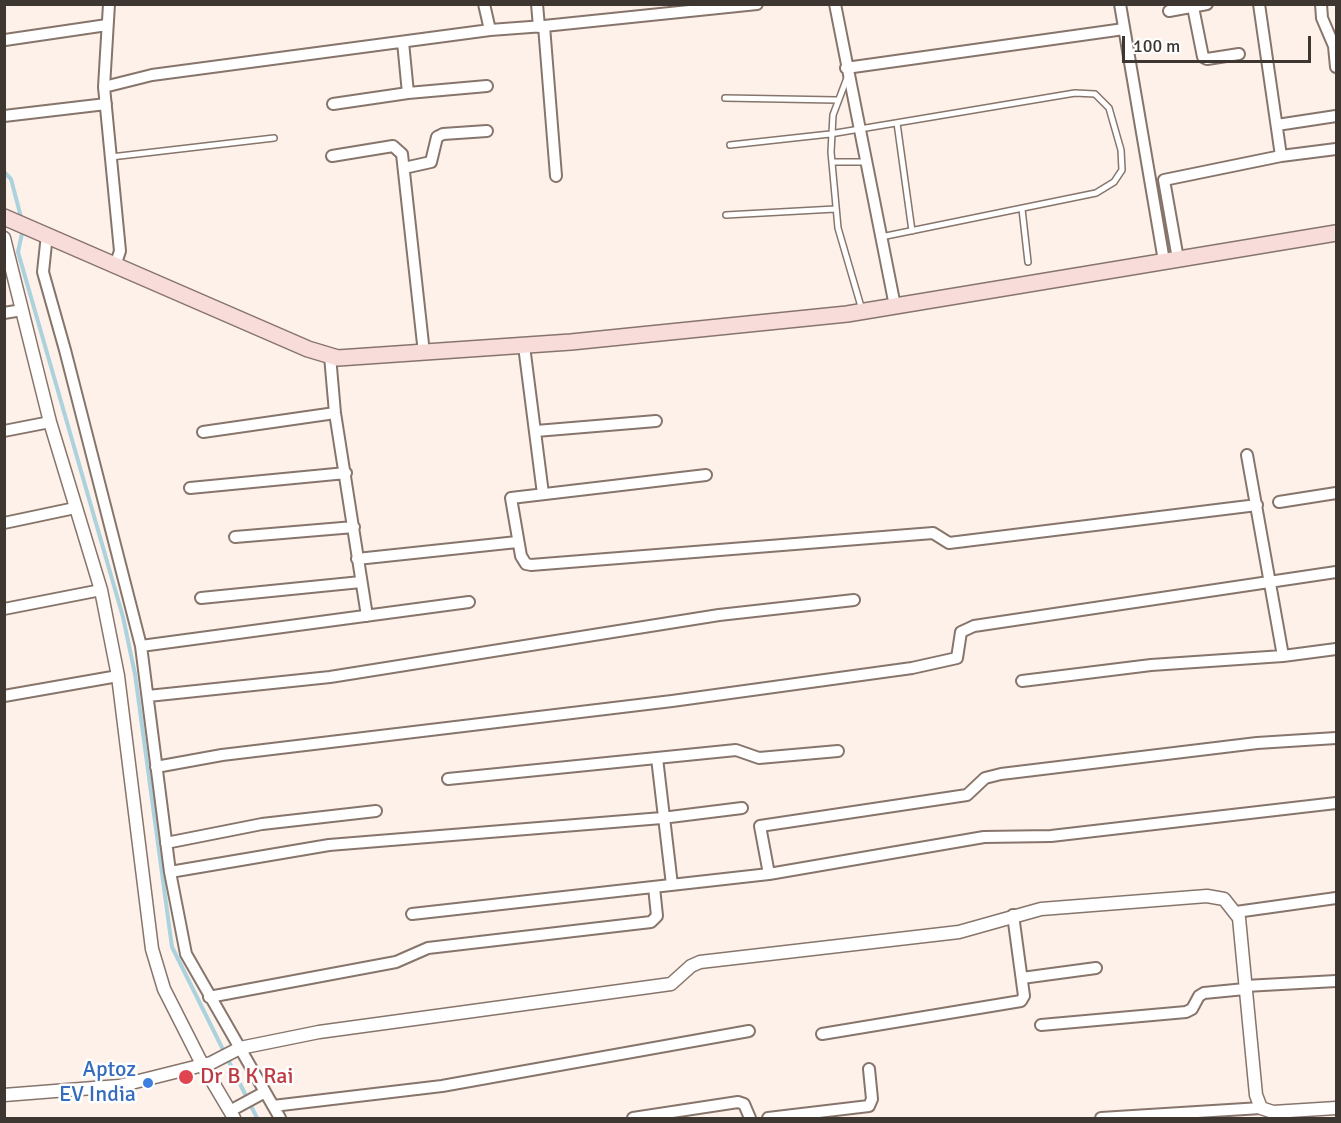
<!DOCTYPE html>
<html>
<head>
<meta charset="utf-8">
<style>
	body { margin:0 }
	#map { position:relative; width:1341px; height:1123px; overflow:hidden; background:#fdf1ea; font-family:Signika,sans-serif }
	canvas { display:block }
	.frame { position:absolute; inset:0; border:6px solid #3e3631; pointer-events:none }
	.scale { position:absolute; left:1122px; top:36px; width:189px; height:27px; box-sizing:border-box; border:3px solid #3e3631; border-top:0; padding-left:8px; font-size:18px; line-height:21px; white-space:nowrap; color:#3e3631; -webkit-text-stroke:4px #fff; paint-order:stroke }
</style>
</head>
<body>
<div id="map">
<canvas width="1341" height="1123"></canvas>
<div class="frame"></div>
<div class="scale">100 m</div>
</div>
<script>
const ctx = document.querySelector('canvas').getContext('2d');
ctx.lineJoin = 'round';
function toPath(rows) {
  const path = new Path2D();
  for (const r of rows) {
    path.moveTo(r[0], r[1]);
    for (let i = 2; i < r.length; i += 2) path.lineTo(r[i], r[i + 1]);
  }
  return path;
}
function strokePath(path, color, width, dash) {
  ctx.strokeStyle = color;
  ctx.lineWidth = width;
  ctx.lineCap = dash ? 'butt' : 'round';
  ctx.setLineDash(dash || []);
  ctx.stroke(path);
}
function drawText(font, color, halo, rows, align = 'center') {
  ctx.font = font + ' Signika,sans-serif';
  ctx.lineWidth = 5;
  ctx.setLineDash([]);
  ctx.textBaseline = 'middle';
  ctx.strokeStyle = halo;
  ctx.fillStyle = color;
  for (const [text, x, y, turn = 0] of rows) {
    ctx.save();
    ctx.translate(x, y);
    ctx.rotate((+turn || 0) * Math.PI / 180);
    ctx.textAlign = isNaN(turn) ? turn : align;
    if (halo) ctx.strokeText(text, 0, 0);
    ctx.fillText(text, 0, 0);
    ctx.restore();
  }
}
strokePath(toPath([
	[4,172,11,179,22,221],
	[23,229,18,252,123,617,135,674,172,947,257,1118]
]), '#acd2dd', 4);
const service = toPath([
	[847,78,833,115,831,152,838,228,862,310],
	[725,98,836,100],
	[897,123,912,231],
	[730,145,830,134,1075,93,1095,94,1109,108,1121,150,1122,170,1114,182,1096,193,881,237],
	[111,157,274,138],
	[832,162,865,162],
	[1022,209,1028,262],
	[726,215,835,209]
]);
const minor = toPath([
	[109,4,104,87,120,251,115,266],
	[484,4,490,30],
	[537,4,539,27],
	[835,4,895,306],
	[1120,4,1164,261],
	[1259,4,1281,156],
	[1321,4,1322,18,1334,46,1336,67],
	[1193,7,1203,57,1207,59,1239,54],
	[1169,11,1207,4],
	[544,26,757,4],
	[5,40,107,25],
	[403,42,408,93],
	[846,68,1124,29],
	[104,87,152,75,490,30,544,26,556,176],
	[333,104,408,93,487,86],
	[4,116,106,104],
	[1277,125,1336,116],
	[332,156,393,146,402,154,424,353],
	[404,168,431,162,437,137,443,134,487,131],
	[47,234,43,272,65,350,141,646,170,872,186,954,280,1118],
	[1178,259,1164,180,1281,156,1336,149],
	[4,313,22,310],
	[524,346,543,494],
	[330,356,335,413,367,616],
	[4,431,50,422],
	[536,431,656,421],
	[203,432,335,413],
	[1247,455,1283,656,1336,649],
	[706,475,511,498,521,556,526,564,531,565,933,533,949,543,1257,505],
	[190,488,346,473],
	[1279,502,1336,493],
	[4,523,75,508],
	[235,537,354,527],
	[357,559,517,542],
	[201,598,361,582],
	[4,609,101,590],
	[141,646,469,602],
	[1022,681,1151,665,1283,656],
	[4,696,118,676],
	[148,696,330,677,719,615,854,600],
	[657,758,672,885],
	[156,767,222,755,672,701,912,668,957,658,961,632,974,626,1336,572],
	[448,779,736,750,759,758,838,751],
	[166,843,262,824,376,811],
	[170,872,329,845,662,818,742,808],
	[769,874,760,826,967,795,985,778,1001,774,1257,743,1336,738],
	[1236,912,1336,898],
	[412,914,769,874,984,837,1051,836,1336,803],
	[1022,978,1096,968],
	[1245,986,1336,981],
	[209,997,396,962,428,948,651,922,657,916,654,887],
	[1041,1025,1186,1012,1192,1009,1199,996,1204,993,1245,989],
	[822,1034,1021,1001,1024,996,1013,915],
	[273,1106,442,1086,749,1031],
	[230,1111,265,1092],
	[633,1118,738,1102,744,1104,750,1118],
	[768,1118,869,1106,872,1099,869,1069],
	[1101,1118,1261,1108]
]);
const tertiary = toPath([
	[4,238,50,422,101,590,118,676,152,949,164,989,202,1064,234,1118],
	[4,1095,119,1086,211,1063,240,1048,319,1032,671,984,691,966,700,962,959,932,1041,909,1207,896,1224,899,1239,918,1256,1095,1261,1108,1273,1112,1336,1108]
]);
const secondary = toPath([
	[4,217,308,349,338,358,571,342,847,314,1336,233]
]);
strokePath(service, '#87756b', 8);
strokePath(minor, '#87756b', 14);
strokePath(tertiary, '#87756b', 15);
strokePath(secondary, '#87756b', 18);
strokePath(service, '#fff', 5);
strokePath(minor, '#fff', 10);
strokePath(tertiary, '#fff', 12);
strokePath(secondary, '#f8dcda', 15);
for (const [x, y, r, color] of [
	[186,1077,8,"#e0444e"],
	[148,1083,6,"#3f7fe0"]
]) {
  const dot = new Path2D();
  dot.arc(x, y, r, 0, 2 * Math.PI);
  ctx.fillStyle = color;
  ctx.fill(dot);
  strokePath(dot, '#fff', 2);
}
drawText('22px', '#366cbe', '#fff', [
	["Aptoz",136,1070],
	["EV India",136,1095]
], 'right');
drawText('22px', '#be3a42', '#fff', [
	["Dr B K Rai",200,1077]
], 'left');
</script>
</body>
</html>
